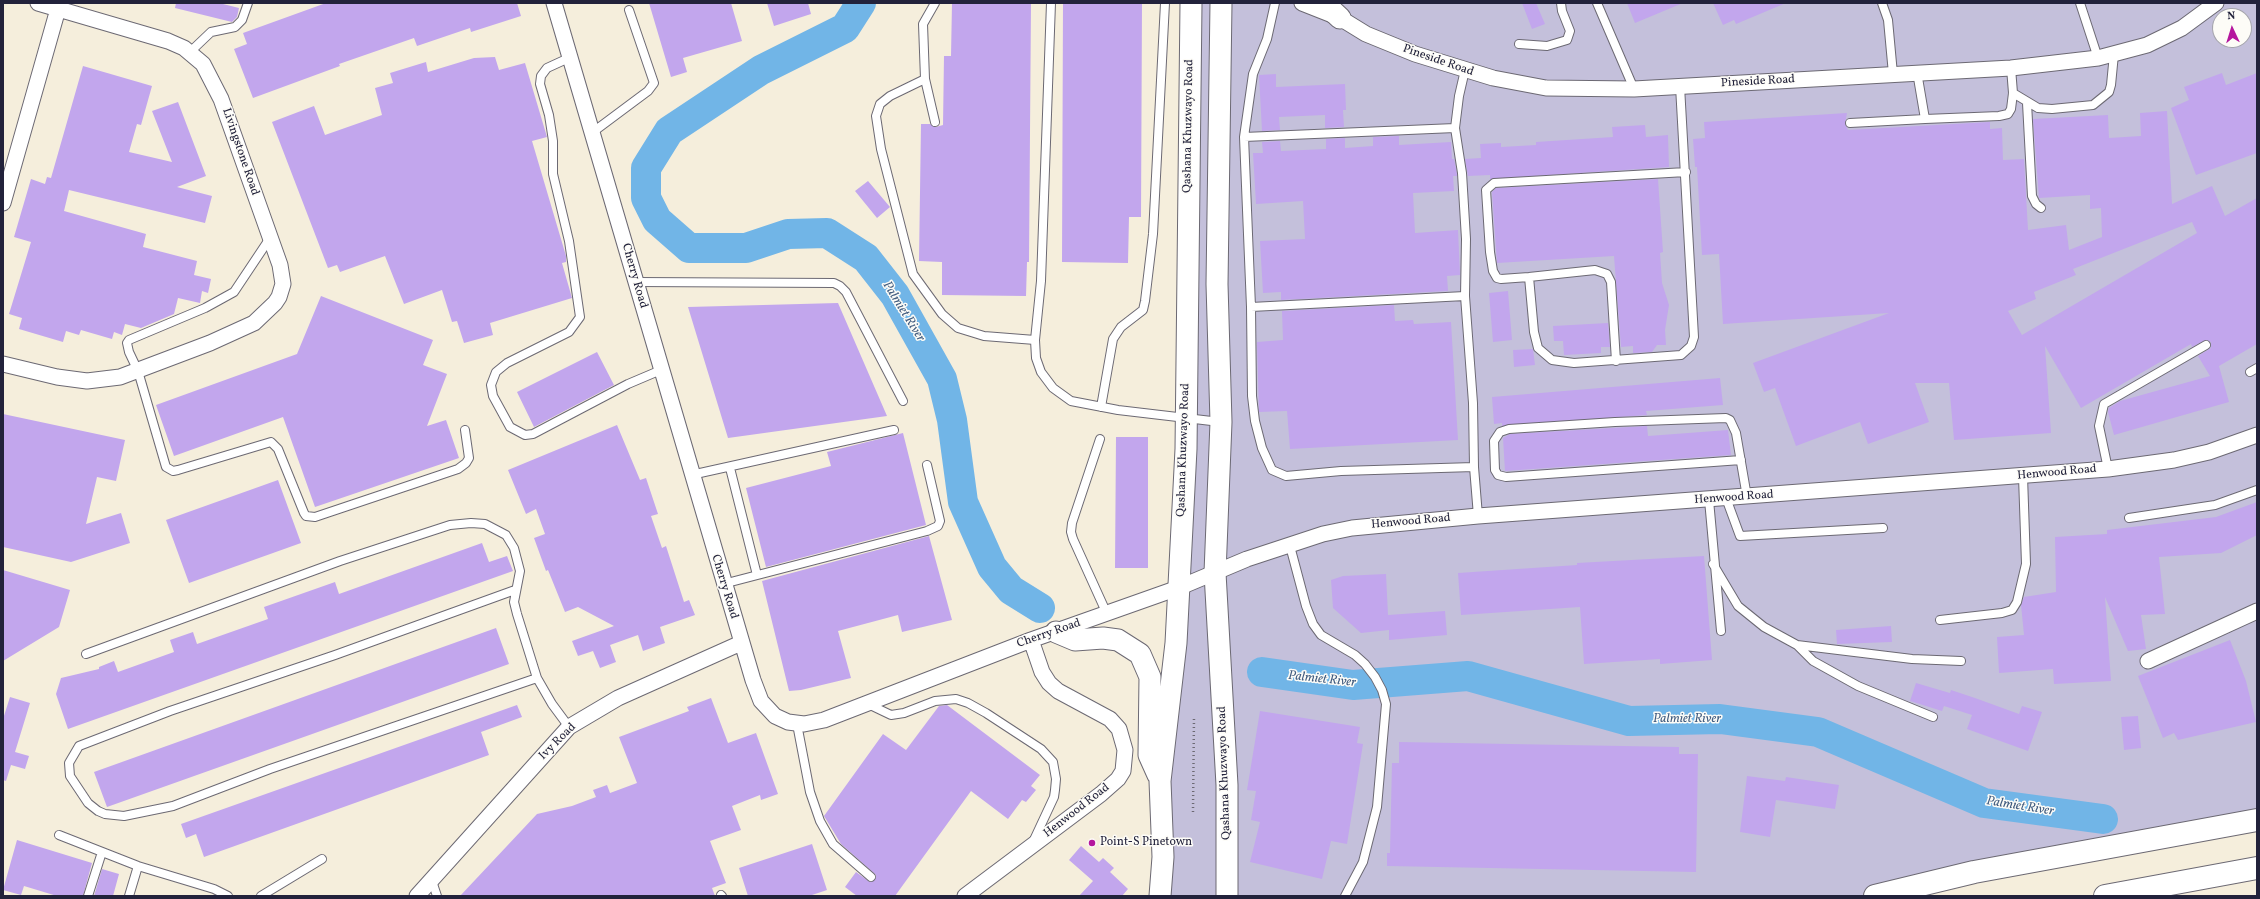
<!DOCTYPE html>
<html>
<head>
<meta charset="utf-8">
<style>
	body { margin:0 }
	#map { position:relative; width:2260px; height:899px; overflow:hidden; background:#f5eedc; font-family:Vollkorn,serif }
	canvas { display:block }
	.frame { position:absolute; inset:0; border:4px solid #22223b; pointer-events:none }
	.north { position:absolute; left:2212px; top:8px; width:40px; height:40px; box-sizing:border-box; background:#fdfcf7; border:1px solid #a5a5ac; border-radius:50%; rotate:356deg; font-size:11px; font-weight:700; line-height:16px; text-align:center; color:#22223b }
	.north::after { content:''; display:block; margin:auto; width:14px; height:18px; background:#b5179e; clip-path:polygon(50% 0,100% 100%,50% 72%,0 100%) }
</style>
</head>
<body>
<div id="map">
<canvas width="2260" height="899"></canvas>
<div class="frame"></div>
<div class="north">N</div>
</div>
<script>
const ctx = document.querySelector('canvas').getContext('2d');
ctx.lineJoin = 'round';
function fillPath(path, color) {
  ctx.fillStyle = color;
  ctx.fill(path, 'evenodd');
}
function toPath(rows) {
  const path = new Path2D();
  for (const r of rows) {
    path.moveTo(r[0], r[1]);
    for (let i = 2; i < r.length; i += 2) path.lineTo(r[i], r[i + 1]);
  }
  return path;
}
function strokePath(path, color, width, dash) {
  ctx.strokeStyle = color;
  ctx.lineWidth = width;
  ctx.lineCap = dash ? 'butt' : 'round';
  ctx.setLineDash(dash || []);
  ctx.stroke(path);
}
function drawText(font, color, halo, rows, align = 'center') {
  ctx.font = font + ' Vollkorn,serif';
  ctx.lineWidth = 3;
  ctx.setLineDash([]);
  ctx.textBaseline = 'middle';
  ctx.strokeStyle = halo;
  ctx.fillStyle = color;
  for (const [text, x, y, turn = 0] of rows) {
    ctx.save();
    ctx.translate(x, y);
    ctx.rotate((+turn || 0) * Math.PI / 180);
    ctx.textAlign = isNaN(turn) ? turn : align;
    if (halo) ctx.strokeText(text, 0, 0);
    ctx.fillText(text, 0, 0);
    ctx.restore();
  }
}
fillPath(toPath([
	[1192,3,2257,3,2257,818,1870,896,1161,896],
	[2220,16,2244,16,2244,40,2220,40]
]), '#c4c0db');
strokePath(toPath([
	[861,3,845,28,761,70,669,131,646,168,646,198,657,220,689,248,746,248,788,234,827,233,866,258,895,295,942,379,952,420,963,502,992,567,1011,590,1040,608],
	[1262,672,1353,685,1468,676,1629,721,1720,719,1818,732,1984,803,2103,819]
]), '#71b5e7', 30);
fillPath(toPath([
	[176,3,219,3,239,8,237,17,232,22,175,8],
	[326,3,517,3,521,16,471,32,470,28,417,46,414,38,339,64,340,66,253,98,234,49,247,44,243,33],
	[649,3,731,3,742,41,683,58,687,72,671,77],
	[767,3,808,3,811,14,774,26],
	[952,3,1031,3,1029,262,1027,262,1026,296,942,295,942,262,919,261,921,124,930,124,936,127,943,125,944,56,951,56],
	[1063,3,1142,3,1141,217,1129,217,1128,263,1062,262],
	[1522,3,1536,3,1545,24,1532,29],
	[1627,3,1683,3,1635,23],
	[1713,3,1786,3,1736,24,1734,20,1723,25],
	[495,57,499,70,525,63,547,137,532,141,566,256,566,262,562,263,572,298,490,323,493,335,464,343,457,321,452,322,442,290,404,304,385,256,340,272,337,265,328,268,272,122,314,106,325,135,382,115,375,88,393,83,390,73,426,62,428,72,474,58],
	[83,66,152,86,141,125,137,124,129,152,172,162,152,111,178,102,206,176,177,187,212,196,205,223,69,190,64,211,146,234,143,247,197,261,194,275,211,279,208,293,202,291,200,303,178,298,174,314,141,328,125,324,122,335,114,332,112,339,81,330,79,335,66,331,63,342,19,329,22,318,9,314,31,242,14,237,31,179,45,184,47,177,51,178],
	[2222,73,2226,85,2257,73,2257,153,2196,175,2171,108,2189,100,2184,87],
	[1276,74,1276,87,1345,84,1346,110,1343,110,1344,127,1325,128,1325,115,1279,117,1280,130,1262,131,1259,75],
	[2167,111,2172,204,2212,186,2225,216,2257,198,2257,344,2219,366,2229,402,2114,435,2108,412,2109,408,2120,401,2210,376,2198,356,2211,348,2211,342,2206,340,2192,347,2191,344,2081,408,2045,346,2051,433,1954,440,1949,383,1915,383,1929,422,1868,444,1860,422,1796,446,1775,388,1764,392,1753,363,1889,313,1723,324,1719,254,1702,255,1697,167,1695,167,1693,139,1705,138,1704,122,1847,113,1845,124,1848,130,1990,122,1990,129,2002,128,2003,160,2024,159,2028,230,2066,225,2069,250,2102,237,2101,208,2090,209,2090,195,2039,198,2033,119,2108,115,2109,138,2141,136,2140,113],
	[2192,222,2197,233,2022,335,2008,311,2036,299,2034,292,2076,275,2073,269],
	[1645,125,1646,137,1668,135,1669,167,1490,179,1490,175,1468,176,1465,159,1481,158,1480,144,1501,143,1501,147,1536,145,1536,142,1613,137,1612,127],
	[1399,136,1399,145,1451,142,1452,159,1454,159,1457,174,1457,176,1453,176,1454,191,1413,193,1415,233,1458,230,1460,275,1447,276,1448,291,1281,300,1281,292,1263,293,1260,241,1305,239,1303,201,1256,204,1253,153,1263,153,1262,142,1280,141,1281,151,1326,149,1326,139,1345,138,1345,148,1373,146,1373,137],
	[1658,179,1663,252,1660,253,1662,283,1669,305,1665,330,1666,345,1657,345,1652,352,1633,353,1633,346,1621,347,1614,256,1497,263,1492,192,1496,188],
	[868,181,890,207,877,218,855,191],
	[1508,291,1512,340,1493,342,1489,293],
	[321,296,433,340,423,365,447,374,427,426,446,420,459,458,315,507,283,417,174,456,156,405,297,354],
	[838,303,887,416,728,438,688,307],
	[1394,305,1395,321,1413,320,1414,324,1451,322,1458,440,1290,449,1287,411,1259,412,1257,342,1283,340,1282,311],
	[1608,323,1610,347,1601,347,1601,353,1564,355,1563,341,1554,341,1553,326],
	[1533,349,1535,365,1514,367,1513,350],
	[597,352,614,385,534,427,517,392],
	[1720,378,1723,405,1646,411,1647,415,1502,426,1502,423,1494,424,1492,397],
	[3,414,125,440,116,481,97,477,86,524,121,513,130,543,71,562,3,547],
	[617,425,640,480,646,478,658,514,651,516,662,548,666,546,684,602,689,600,695,615,660,627,665,643,643,651,638,635,610,645,616,662,600,668,593,651,578,656,572,641,614,626,578,607,565,612,548,570,546,571,534,538,545,534,536,509,526,514,508,470],
	[1647,426,1648,436,1728,430,1731,455,1505,471,1503,438,1510,434],
	[903,433,926,525,766,567,746,488,831,466,827,452],
	[1116,437,1148,437,1148,568,1115,568],
	[278,480,301,543,189,583,166,520],
	[2257,502,2257,535,2221,553,2159,557,2165,614,2141,615,2146,649,2128,651,2105,597,2111,681,2054,684,2053,669,1999,673,1997,637,2024,635,2021,605,2024,597,2056,592,2055,537,2107,534,2107,530,2216,517],
	[929,536,952,620,902,632,898,615,838,631,851,678,801,690,789,691,762,581],
	[482,543,489,562,507,556,513,571,68,729,56,694,61,678,99,669,99,667,114,661,118,672,174,652,170,640,193,632,197,644,268,619,264,607,335,582,339,594],
	[1704,556,1712,660,1660,664,1660,659,1584,664,1580,607,1461,615,1458,573,1577,565,1577,563],
	[3,570,70,590,59,627,3,661],
	[1386,574,1388,615,1445,611,1447,635,1389,640,1389,630,1361,633,1333,608,1331,580,1343,576],
	[1891,626,1892,642,1837,644,1836,630],
	[496,628,509,664,107,807,94,772],
	[2230,640,2246,681,2256,722,2178,740,2174,733,2163,738,2138,676],
	[1916,683,1950,693,1951,690,1975,698,2019,714,2022,706,2042,712,2028,751,1967,729,1972,715,1944,706,1942,711,1910,701],
	[10,697,30,703,15,752,29,756,25,769,11,765,6,781,3,780,3,719],
	[711,698,728,743,756,733,778,794,761,800,760,795,732,806,741,830,710,841,726,883,712,888,715,896,460,896,537,814,572,806,596,797,593,790,607,785,610,793,637,783,619,737,689,711,687,707],
	[517,705,522,717,481,732,489,755,204,857,196,834,186,838,181,824],
	[947,705,1040,775,1031,786,1036,790,1026,802,1022,800,1008,819,971,791,895,896,857,896,845,887,856,872,870,882,875,880,876,875,841,844,824,816,883,734,906,750,939,706],
	[1260,711,1360,727,1357,743,1363,744,1347,844,1331,841,1322,879,1250,862,1260,822,1251,820,1256,791,1247,790],
	[2138,716,2141,748,2124,750,2121,717],
	[1399,742,1679,747,1679,754,1698,754,1696,872,1387,866,1387,853,1390,853,1392,763,1399,763],
	[1747,776,1785,781,1786,777,1839,785,1835,809,1776,800,1770,837,1740,832],
	[17,840,92,863,83,896,57,896,24,886,21,895,3,890],
	[812,844,827,890,809,896,748,896,739,868],
	[1081,846,1099,862,1103,858,1114,868,1110,872,1128,889,1122,896,1079,896,1093,881,1069,860],
	[102,869,119,874,113,896,94,896]
]), '#c2a6ed');
const service = toPath([
	[935,3,923,24,925,79,935,122],
	[1051,3,1041,281,1035,340,1036,358,1041,372,1053,388,1071,401,1118,410,1220,422],
	[1275,3,1267,39,1253,74,1244,137,1251,307,1252,396,1255,421,1262,448,1272,470,1286,476,1341,471,1474,467],
	[1597,3,1634,89],
	[1882,3,1888,20,1893,74],
	[2080,3,2098,58],
	[1519,44,1547,46,1567,40,1570,31,1562,11,1561,3],
	[190,52,211,32,235,27,242,20,248,3],
	[571,57,547,68,541,76,540,84,549,115,553,141,553,174,569,241,580,317,569,332,507,363,496,372,491,385,493,396,510,427,525,435,533,434,628,384,661,370],
	[1465,70,1459,96,1455,128,1462,173,1466,239,1465,296,1473,403,1474,467,1478,516],
	[1917,72,1925,119,1999,116,2008,114,2011,109,2013,93,2011,68],
	[925,79,890,96,880,104,876,116,881,149,913,274,942,314,958,328,984,336,1035,340],
	[2013,93,2038,108,2052,109,2093,105,2109,92,2111,85,2114,54],
	[2027,103,2032,196,2036,204,2041,208],
	[1850,123,1925,119],
	[593,132,648,91,654,83,629,10],
	[1244,137,1455,128],
	[270,238,234,292,205,308,129,340,127,343,129,352,138,371,166,467,173,471,178,470,271,442,278,449,304,513,306,516,315,517,458,469,466,463,469,458,465,430],
	[1529,277,1534,332,1538,348,1552,360,1574,363,1681,355,1691,346,1694,337,1680,86],
	[635,282,834,283,840,286,846,292,903,401],
	[1251,307,1465,296],
	[1616,361,1611,282,1607,274,1595,270,1529,277,1501,279,1497,278,1493,271,1490,252,1486,190,1494,183,1686,172],
	[2250,372,2257,368],
	[1101,407,1113,339,1121,327,1143,310,1145,301,1153,234,1165,3],
	[1100,439,1072,523,1071,532,1073,539,1107,614],
	[1741,460,1506,477,1498,475,1495,470,1494,441,1500,432,1509,429,1615,422,1726,418,1730,420,1736,433,1747,497],
	[730,468,757,575],
	[2108,469,2099,426,2104,404,2206,345],
	[691,475,894,430],
	[1726,498,1740,536,1883,528],
	[1709,500,1721,631],
	[2129,518,2215,505,2257,490],
	[1290,546,1306,606,1313,624,1321,635,1355,655,1365,664,1375,677,1382,690,1386,704,1377,807,1363,862,1345,896],
	[1713,564,1738,606,1764,627,1797,645,1813,661,1858,686,1933,717],
	[723,584,927,531,938,526,940,521,927,465],
	[515,590,335,655,170,711,79,746,69,763,70,776,88,803,98,811,105,814,124,816,173,806,270,769,537,678],
	[1940,620,2002,613,2012,610,2017,602,2026,564,2023,476],
	[1797,645,1912,659,1961,661],
	[86,654,340,561,450,525,471,523,485,524,506,535,514,548,520,571,514,602,517,614,537,678,552,704,569,727],
	[868,704,891,715,904,713,935,701,956,699,968,703,986,713,1041,749,1053,762,1056,779,1055,790,1054,797,1033,842],
	[797,724,810,792,820,821,833,844,871,877],
	[59,835,138,866,214,889,228,896],
	[432,881,437,896],
	[721,895,722,896],
	[88,896,102,852],
	[129,896,138,866],
	[261,896,322,859]
]);
const minor = toPath([
	[554,3,753,680,761,701,775,716,788,722,804,724,824,720,1031,640,1178,588,1247,559,1323,534,1352,528,1478,516,2108,469,2174,460,2209,452,2257,435],
	[1302,3,1340,18,1366,34,1415,54,1493,78,1546,88,1634,89,2011,68,2098,58,2147,45,2182,28,2216,3],
	[3,203,58,9],
	[3,364,57,377,87,381,120,377,210,343,254,323,275,303,279,297,283,284,280,265,221,99,203,64,184,48,168,41,38,3],
	[2148,661,2257,611],
	[417,896,569,727,618,698,741,643],
	[965,896,1101,794,1118,779,1123,771,1125,750,1119,729,1110,719,1058,691,1049,683,1042,672,1031,640]
]);
const secondary = toPath([
	[1221,3,1217,284,1221,422,1215,573,1227,785,1227,896],
	[1324,3,1340,18],
	[1056,632,1075,640,1103,638,1118,640,1140,654,1150,677,1149,755,1158,775],
	[1160,896,1163,857,1160,781,1176,643,1186,449,1191,3]
]);
const trunk = toPath([
	[1875,896,1974,872,2257,820],
	[2105,896,2257,868]
]);
strokePath(service, '#6c6973', 10);
strokePath(minor, '#6c6973', 17);
strokePath(secondary, '#6c6973', 23);
strokePath(trunk, '#6c6973', 24);
strokePath(toPath([
	[1193,812,1194,716]
]), '#6c6973', 2.5, [1, 3]);
strokePath(service, '#fff', 8);
strokePath(minor, '#fff', 15);
strokePath(secondary, '#fff', 21);
strokePath(trunk, '#fff', 22);
for (const [x, y, r, color] of [
	[1092,843,4,"#b5179e"]
]) {
  const dot = new Path2D();
  dot.arc(x, y, r, 0, 2 * Math.PI);
  ctx.fillStyle = color;
  ctx.fill(dot);
  strokePath(dot, '#fdfcf7', 1.5);
}
drawText('12px', '#22223b', '#fdfcf7', [
	["Pineside Road",1438,61,19],
	["Pineside Road",1758,82,-3],
	["Qashana Khuzwayo Road",1189,126,-89],
	["Livingstone Road",240,152,71],
	["Cherry Road",634,276,74],
	["Qashana Khuzwayo Road",1184,450,-88],
	["Henwood Road",2057,473,-5],
	["Henwood Road",1734,498,-4],
	["Henwood Road",1411,522,-5],
	["Cherry Road",724,587,73],
	["Cherry Road",1049,634,-19],
	["Ivy Road",558,742,-45],
	["Qashana Khuzwayo Road",1225,773,-92],
	["Henwood Road",1077,811,-38]
]);
drawText('12px', '#22223b', '#fdfcf7', [
	["Point-S Pinetown",1100,843]
], 'left');
drawText('italic 13px', '#425d80', '#fdfcf7', [
	["Palmiet River",903,312,58],
	["Palmiet River",1322,680,6],
	["Palmiet River",1687,720],
	["Palmiet River",2020,807,9]
]);
</script>
</body>
</html>
